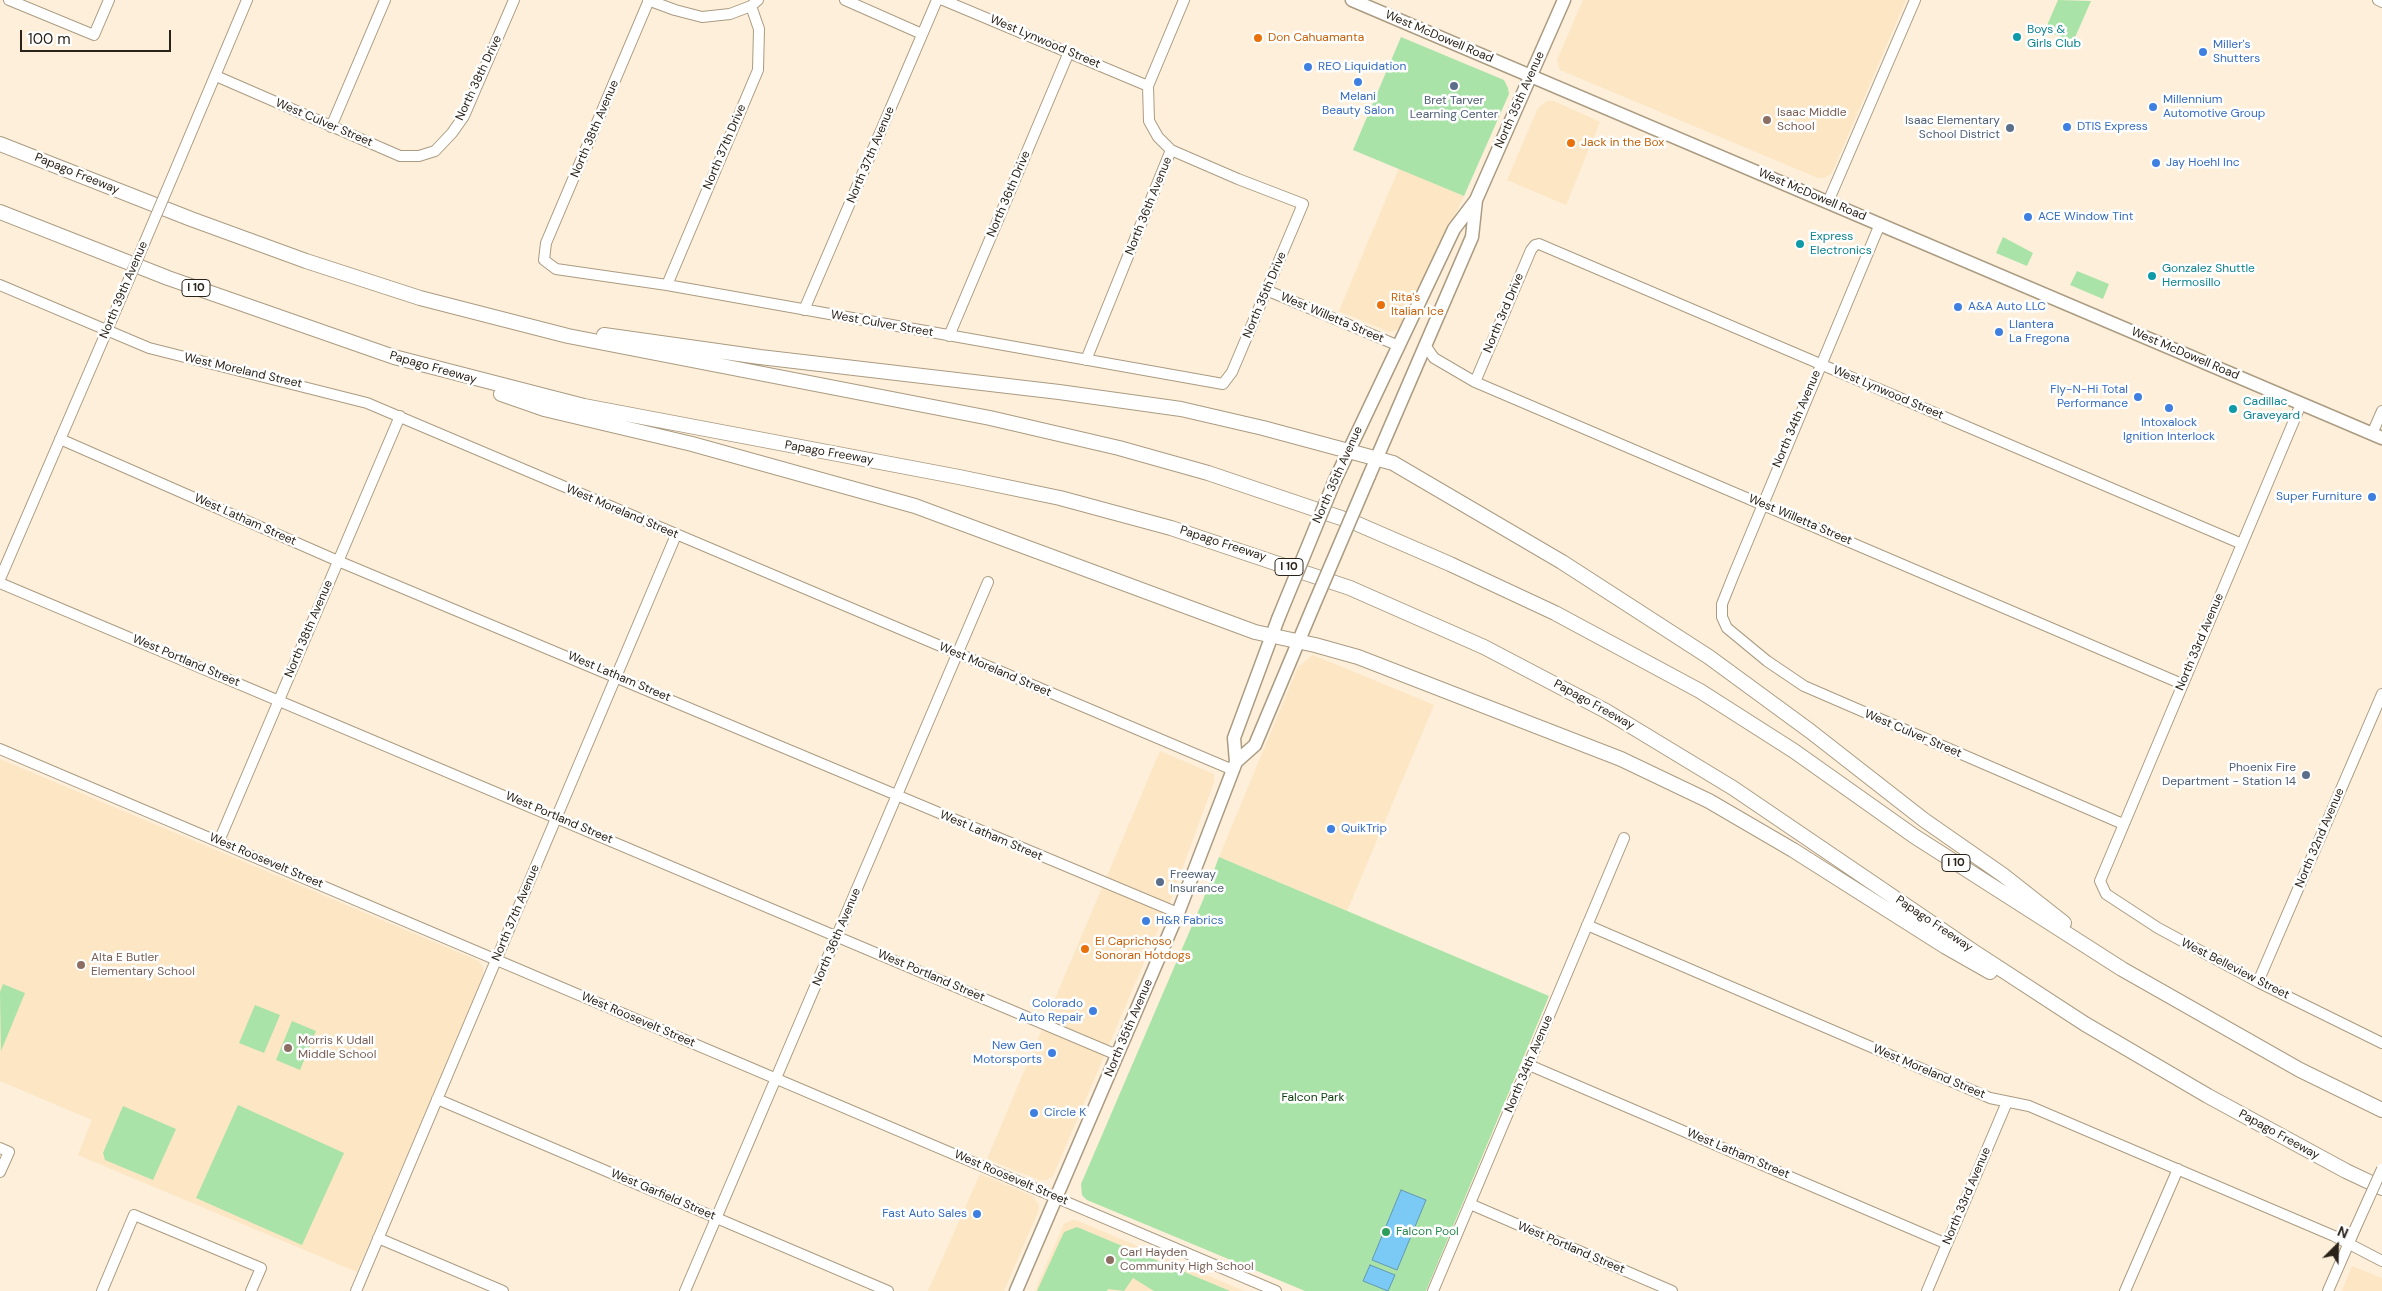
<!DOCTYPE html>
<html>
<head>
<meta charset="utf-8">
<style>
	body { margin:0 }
	#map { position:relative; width:2382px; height:1291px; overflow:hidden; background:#fdefda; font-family:"DM Sans",sans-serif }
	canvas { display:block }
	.north { position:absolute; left:2312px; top:1221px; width:50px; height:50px; -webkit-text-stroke:4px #fff; paint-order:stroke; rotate:23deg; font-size:14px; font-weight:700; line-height:20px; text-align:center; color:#2a2319 }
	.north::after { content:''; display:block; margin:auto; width:18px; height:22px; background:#2a2319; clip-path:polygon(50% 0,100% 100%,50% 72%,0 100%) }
	.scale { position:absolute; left:20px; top:30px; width:151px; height:22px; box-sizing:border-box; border:2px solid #2a2319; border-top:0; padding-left:6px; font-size:15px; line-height:18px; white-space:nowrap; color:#2a2319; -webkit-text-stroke:4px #fff; paint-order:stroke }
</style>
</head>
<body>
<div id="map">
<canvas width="2382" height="1291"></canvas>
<div class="north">N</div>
<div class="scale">100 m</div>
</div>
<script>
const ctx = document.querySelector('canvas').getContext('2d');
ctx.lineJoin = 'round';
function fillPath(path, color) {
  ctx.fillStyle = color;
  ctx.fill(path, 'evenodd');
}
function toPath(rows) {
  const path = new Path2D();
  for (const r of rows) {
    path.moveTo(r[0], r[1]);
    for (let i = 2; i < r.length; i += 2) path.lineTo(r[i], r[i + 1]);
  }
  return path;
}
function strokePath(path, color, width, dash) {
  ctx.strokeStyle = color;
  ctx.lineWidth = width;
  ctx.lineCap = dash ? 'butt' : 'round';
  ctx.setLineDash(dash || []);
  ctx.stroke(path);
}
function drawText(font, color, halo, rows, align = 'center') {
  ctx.font = font + ' "DM Sans",sans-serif';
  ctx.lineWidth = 5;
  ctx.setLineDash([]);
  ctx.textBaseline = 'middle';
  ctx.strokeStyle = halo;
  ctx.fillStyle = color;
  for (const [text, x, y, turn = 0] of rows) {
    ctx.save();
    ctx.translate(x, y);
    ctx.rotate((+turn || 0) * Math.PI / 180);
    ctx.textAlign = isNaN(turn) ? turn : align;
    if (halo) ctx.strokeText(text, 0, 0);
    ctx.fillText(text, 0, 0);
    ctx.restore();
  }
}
fillPath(toPath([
	[1583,0,1906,0,1834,168,1831,174,1824,178,1818,178,1560,70,1557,60],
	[1547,101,1554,101,1600,122,1566,205,1507,180,1538,108],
	[1399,168,1464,196,1400,329,1389,332,1339,311],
	[1313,655,1434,705,1347,911,1219,857,1298,667],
	[1160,751,1214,774,1214,782,1172,897,1053,1176,1046,1180,1039,1180,987,1159],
	[0,759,479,961,483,968,483,977,357,1272,78,1155,92,1120,0,1081],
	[980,1174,1033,1196,1039,1205,1038,1212,1004,1291,928,1291],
	[1072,1220,1076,1220,1244,1291,1035,1291,1064,1224],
	[2352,1266,2382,1278,2382,1291,2342,1291]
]), '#fce6c4');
fillPath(toPath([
	[2058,0,2091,1,2073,42,2045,30],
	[1401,37,1504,80,1508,88,1509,94,1464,196,1353,150],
	[2003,237,2033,253,2027,266,1996,253],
	[2077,271,2109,284,2103,299,2070,285],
	[1219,857,1549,996,1426,1291,1305,1291,1087,1200,1082,1195,1081,1184,1203,900],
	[3,984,25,993,1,1051,0,992],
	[255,1005,280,1015,264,1053,239,1043],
	[292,1021,316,1031,300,1070,276,1060],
	[238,1105,344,1153,302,1245,196,1198],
	[123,1106,176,1129,153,1180,105,1160,103,1153],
	[1077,1227,1230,1291,1154,1291,1133,1278,1124,1291,1108,1289,1107,1291,1037,1291,1064,1232]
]), '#aae3a7');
const water = toPath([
	[1401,1190,1426,1200,1397,1270,1372,1260,1401,1190],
	[1370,1265,1395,1275,1388,1291,1363,1281,1370,1265]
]);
fillPath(water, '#7bcaf5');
strokePath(water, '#6398b3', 1);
const minor = toPath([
	[9,0,94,35,109,0],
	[648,0,675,10,702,17,730,14,751,6,758,0],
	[649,0,546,243,544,260,556,269,667,285,1223,384,1232,372,1303,204,1238,179,1171,150,1158,137,1149,121,1148,86,1184,0],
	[845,0,922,34],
	[943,0,1148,86],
	[2378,0,2382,2],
	[216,76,400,156,419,156,435,151,452,133,464,116,514,0],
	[331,127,385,0],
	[177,166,247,0],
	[1828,202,1915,0],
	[1880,224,1734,574,1722,604,1722,617,1727,628,1767,661,1804,686,2123,824],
	[0,285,149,348,367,403,1233,770],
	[667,285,758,70,759,29,751,6],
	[1266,290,1399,346],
	[804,310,937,0],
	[949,336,1069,52],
	[1425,345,1434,358,1475,382,2182,684],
	[1086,360,1171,150],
	[1475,382,1531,250,1535,245,1539,244,2242,544],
	[2301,404,2100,881,2106,894,2158,928,2258,982,2382,1043],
	[2372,434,2382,411],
	[60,439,338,561,1178,913],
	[0,579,118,305],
	[0,583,1117,1055],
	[0,749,1276,1291],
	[219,841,400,416],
	[1587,925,1990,1098,2029,1106,2334,1236,2382,1261],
	[2258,982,2382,694],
	[1529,1065,1947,1244],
	[437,1099,888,1291],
	[0,1148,9,1152,0,1172],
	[1470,1204,1672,1291],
	[378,1238,503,1291],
	[102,1291,134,1215,261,1268,251,1291],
	[356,1291,676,535],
	[685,1291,988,582],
	[1433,1291,1624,838],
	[1927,1291,2007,1102],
	[2125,1291,2178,1169],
	[2328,1291,2355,1229]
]);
const major = toPath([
	[1352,0,2382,438],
	[1369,476,1472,237,1476,200],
	[1335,480,1454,229,1476,200,1564,0],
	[1236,762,1234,738,1278,619],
	[1016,1291,1178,913,1236,762,1255,745,1313,607]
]);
const highway = toPath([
	[0,144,191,219,306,261,420,298,568,336,990,418,1119,448,1208,473,1353,522,1450,564,1555,613,1700,691,1794,751,1914,836,2122,969,2300,1070,2382,1110],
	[0,212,168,278,394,357,584,406,959,477,1060,498,1171,528,1350,588,1484,647,1606,711,1733,788,1973,951,2085,1024,2208,1096,2346,1171,2382,1188],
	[604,335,760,357,1059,392,1181,409,1263,428,1393,463,1562,562,1709,657,1810,731,1924,820,2003,875,2064,923],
	[501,394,544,409,692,444,915,506,1255,632,1315,645,1358,657,1621,759,1709,801,1793,850,1946,947,1990,972]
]);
strokePath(minor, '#ab9b81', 12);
strokePath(major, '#ab9b81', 15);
strokePath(highway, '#ab9b81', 16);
strokePath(minor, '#fff', 10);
strokePath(major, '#fff', 12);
strokePath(highway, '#fff', 14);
const minorBridge = toPath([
	[118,305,177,166],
	[2355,1229,2382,1169]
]);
const majorBridge = toPath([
	[1313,607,1369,476],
	[1278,619,1335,480]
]);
strokePath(minorBridge, '#ab9b81', 12, []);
strokePath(majorBridge, '#ab9b81', 15, []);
strokePath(minorBridge, '#fff', 10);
strokePath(majorBridge, '#fff', 12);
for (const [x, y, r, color] of [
	[2017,37,5,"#0f9aa8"],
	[1258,38,5,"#e8710a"],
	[2203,52,5,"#3f7fe0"],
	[1308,67,5,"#3f7fe0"],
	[1358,82,5,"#3f7fe0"],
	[1454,86,5,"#5c6f8a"],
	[2153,107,5,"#3f7fe0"],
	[1767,120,5,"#8d6e63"],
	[2067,127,5,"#3f7fe0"],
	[2010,128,5,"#5c6f8a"],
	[1571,143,5,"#e8710a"],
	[2156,163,5,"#3f7fe0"],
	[2028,217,5,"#3f7fe0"],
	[1800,244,5,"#0f9aa8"],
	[2152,276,5,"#0f9aa8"],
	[1381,305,5,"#e8710a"],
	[1958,307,5,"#3f7fe0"],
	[1999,332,5,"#3f7fe0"],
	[2138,397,5,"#3f7fe0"],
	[2169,408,5,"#3f7fe0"],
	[2233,409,5,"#0f9aa8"],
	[2372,497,5,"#3f7fe0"],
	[2306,775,5,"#5c6f8a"],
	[1331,829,5,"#3f7fe0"],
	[1160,882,5,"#5c6f8a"],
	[1146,921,5,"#3f7fe0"],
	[1085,949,5,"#e8710a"],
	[81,965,5,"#8d6e63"],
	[1093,1011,5,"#3f7fe0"],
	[288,1048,5,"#8d6e63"],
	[1052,1053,5,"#3f7fe0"],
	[1034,1113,5,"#3f7fe0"],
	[977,1214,5,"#3f7fe0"],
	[1386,1232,5,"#2e9e5b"],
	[1110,1260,5,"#8d6e63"]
]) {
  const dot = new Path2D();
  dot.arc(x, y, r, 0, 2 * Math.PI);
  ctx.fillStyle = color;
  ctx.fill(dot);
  strokePath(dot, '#fff', 2);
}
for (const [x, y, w] of [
	[196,288,28],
	[1289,567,28],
	[1956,863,28]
]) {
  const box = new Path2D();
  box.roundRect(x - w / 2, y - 8.5, w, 17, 4);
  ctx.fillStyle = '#fff';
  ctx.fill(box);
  strokePath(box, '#2a2319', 1);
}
drawText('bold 11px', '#2a2319', null, [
	["I 10",196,288],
	["I 10",1289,567],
	["I 10",1956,863]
]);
drawText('12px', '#0d838f', '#fff', [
	["Boys &",2027,30],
	["Girls Club",2027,44],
	["Express",1810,237],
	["Electronics",1810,251],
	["Gonzalez Shuttle",2162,269],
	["Hermosillo",2162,283],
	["Cadillac",2243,402],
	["Graveyard",2243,416]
], 'left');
drawText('12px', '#2a2319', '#fff', [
	["West McDowell Road",1439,37,23],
	["West Lynwood Street",1045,42,23],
	["North 38th Drive",479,78,-65],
	["North 35th Avenue",1520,100,-66],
	["West Culver Street",324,123,23],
	["North 38th Avenue",595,129,-67],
	["North 37th Drive",725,147,-67],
	["North 37th Avenue",871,155,-67],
	["Papago Freeway",77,174,22],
	["North 36th Drive",1009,194,-67],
	["West McDowell Road",1812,195,23],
	["North 36th Avenue",1149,206,-68],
	["North 39th Avenue",124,290,-67],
	["North 35th Drive",1265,295,-67],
	["North 3rd Drive",1504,313,-67],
	["West Willetta Street",1332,318,23],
	["West Culver Street",882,324,10],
	["West McDowell Road",2185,354,23],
	["Papago Freeway",433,368,16],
	["West Moreland Street",243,371,13],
	["West Lynwood Street",1888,393,23],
	["North 34th Avenue",1797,419,-67],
	["Papago Freeway",829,453,10],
	["North 35th Avenue",1338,475,-66],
	["West Moreland Street",622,512,23],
	["West Latham Street",245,520,24],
	["West Willetta Street",1800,520,23],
	["Papago Freeway",1223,544,18],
	["North 38th Avenue",309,629,-67],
	["North 33rd Avenue",2200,642,-67],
	["West Portland Street",186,661,23],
	["West Moreland Street",995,670,23],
	["West Latham Street",619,677,23],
	["Papago Freeway",1594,705,29],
	["West Culver Street",1913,734,23],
	["West Portland Street",559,818,23],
	["West Latham Street",991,836,23],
	["North 32nd Avenue",2320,838,-67],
	["West Roosevelt Street",266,861,23],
	["North 37th Avenue",516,913,-67],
	["Papago Freeway",1934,924,34],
	["North 36th Avenue",837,937,-67],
	["West Belleview Street",2235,969,27],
	["West Portland Street",931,976,23],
	["West Roosevelt Street",638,1020,23],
	["North 35th Avenue",1129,1028,-67],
	["North 34th Avenue",1529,1064,-67],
	["West Moreland Street",1929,1072,23],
	["Papago Freeway",2279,1135,29],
	["West Latham Street",1738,1154,23],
	["West Roosevelt Street",1011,1178,23],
	["West Garfield Street",663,1195,23],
	["North 33rd Avenue",1967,1196,-67],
	["West Portland Street",1571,1248,23]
]);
drawText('12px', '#c56008', '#fff', [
	["Don Cahuamanta",1268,38],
	["Jack in the Box",1581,143],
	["Rita's",1391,298],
	["Italian Ice",1391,312],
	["El Caprichoso",1095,942],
	["Sonoran Hotdogs",1095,956]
], 'left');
drawText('12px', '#366cbe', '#fff', [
	["Miller's",2213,45],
	["Shutters",2213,59],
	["REO Liquidation",1318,67],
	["Melani",1358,97,"center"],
	["Beauty Salon",1358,111,"center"],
	["Millennium",2163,100],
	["Automotive Group",2163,114],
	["DTIS Express",2077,127],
	["Jay Hoehl Inc",2166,163],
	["ACE Window Tint",2038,217],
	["A&A Auto LLC",1968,307],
	["Llantera",2009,325],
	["La Fregona",2009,339],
	["Fly-N-Hi Total",2128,390,"right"],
	["Performance",2128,404,"right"],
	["Intoxalock",2169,423,"center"],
	["Ignition Interlock",2169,437,"center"],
	["Super Furniture",2362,497,"right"],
	["QuikTrip",1341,829],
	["H&R Fabrics",1156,921],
	["Colorado",1083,1004,"right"],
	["Auto Repair",1083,1018,"right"],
	["New Gen",1042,1046,"right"],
	["Motorsports",1042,1060,"right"],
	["Circle K",1044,1113],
	["Fast Auto Sales",967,1214,"right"]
], 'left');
drawText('12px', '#4e5e75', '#fff', [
	["Bret Tarver",1454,101,"center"],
	["Learning Center",1454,115,"center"],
	["Isaac Elementary",2000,121],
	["School District",2000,135],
	["Phoenix Fire",2296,768],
	["Department - Station 14",2296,782],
	["Freeway",1170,875,"left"],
	["Insurance",1170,889,"left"]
], 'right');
drawText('12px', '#785e54', '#fff', [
	["Isaac Middle",1777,113],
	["School",1777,127],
	["Alta E Butler",91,958],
	["Elementary School",91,972],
	["Morris K Udall",298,1041],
	["Middle School",298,1055],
	["Carl Hayden",1120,1253],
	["Community High School",1120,1267]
], 'left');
drawText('12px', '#0a3c0c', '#fff', [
	["Falcon Park",1313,1098]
]);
drawText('12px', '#27864d', '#fff', [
	["Falcon Pool",1396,1232]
], 'left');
</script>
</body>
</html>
